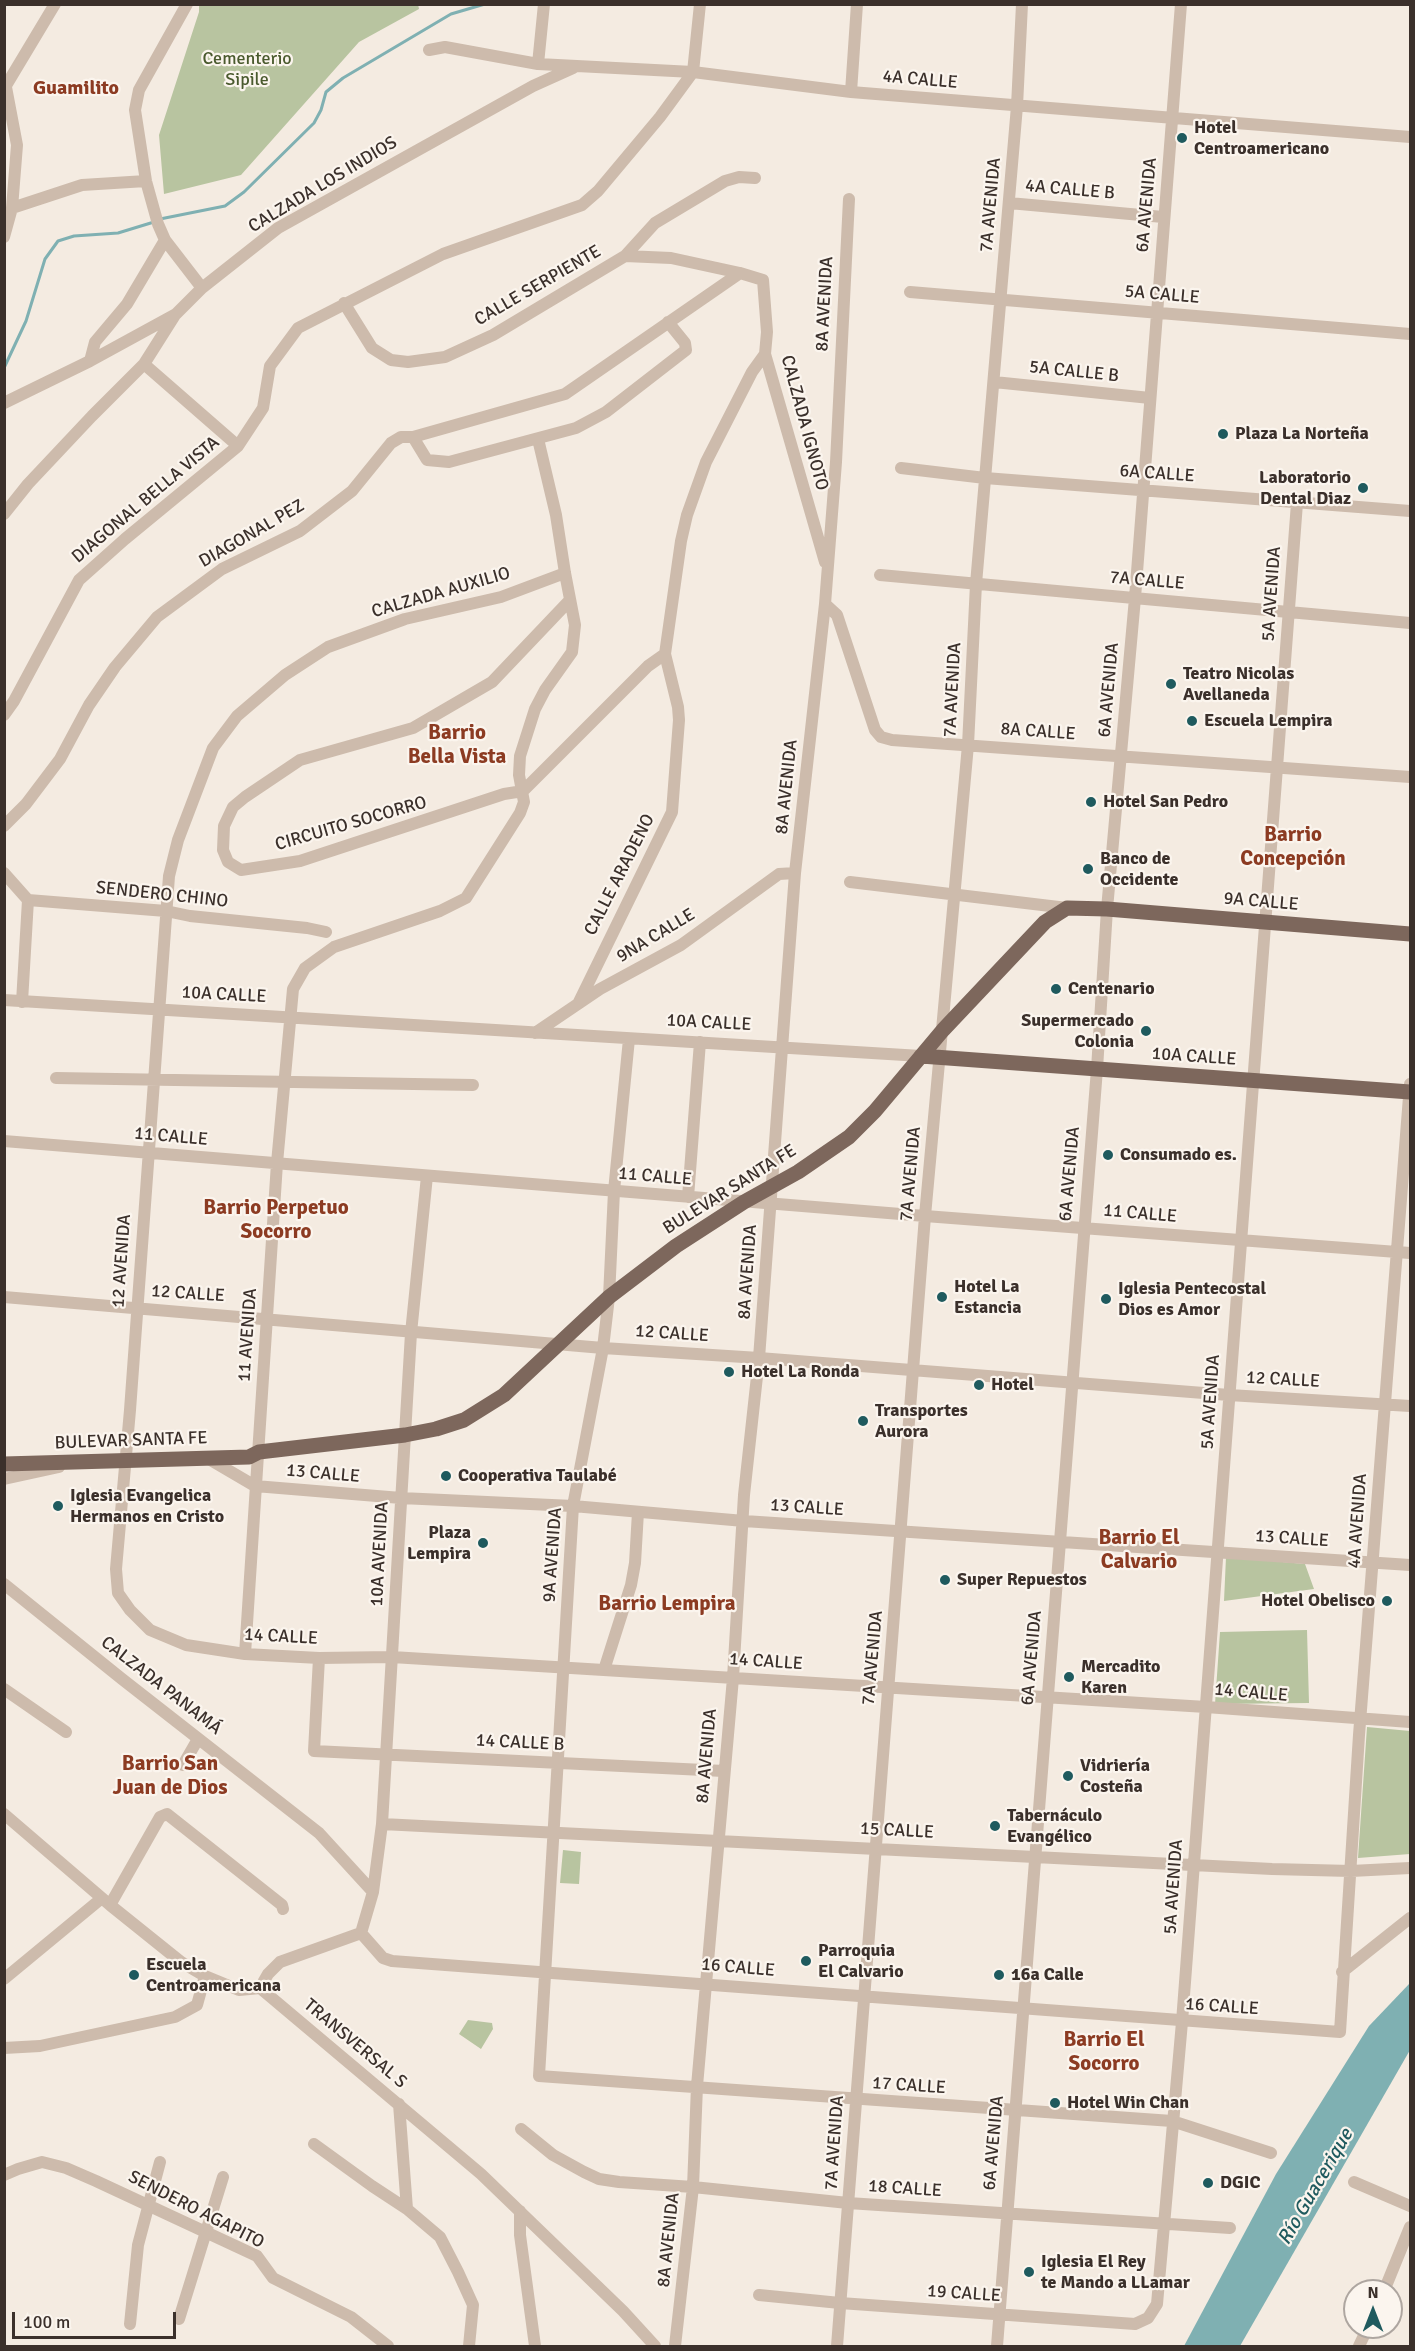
<!DOCTYPE html>
<html>
<head>
<meta charset="utf-8">
<style>
	body { margin:0 }
	#map { position:relative; width:1415px; height:2351px; overflow:hidden; background:#f4ebe1; font-family:Signika,sans-serif }
	canvas { display:block }
	.frame { position:absolute; inset:0; border:6px solid #3b302b; pointer-events:none }
	.north { position:absolute; left:1343px; top:2279px; width:60px; height:60px; box-sizing:border-box; background:#fbf5ee; border:2px solid #aea6a0; border-radius:50%; rotate:0deg; font-size:16px; font-weight:700; line-height:24px; text-align:center; color:#3b302b }
	.north::after { content:''; display:block; margin:auto; width:21px; height:27px; background:#1f5a5e; clip-path:polygon(50% 0,100% 100%,50% 72%,0 100%) }
	.scale { position:absolute; left:12px; top:2312px; width:164px; height:27px; box-sizing:border-box; border:3px solid #3b302b; border-top:0; padding-left:8px; font-size:18px; line-height:21px; white-space:nowrap; color:#3b302b; -webkit-text-stroke:4px #fbf5ee; paint-order:stroke }
</style>
</head>
<body>
<div id="map">
<canvas width="1415" height="2351"></canvas>
<div class="frame"></div>
<div class="north">N</div>
<div class="scale">100 m</div>
</div>
<script>
const ctx = document.querySelector('canvas').getContext('2d');
ctx.lineJoin = 'round';
function fillPath(path, color) {
  ctx.fillStyle = color;
  ctx.fill(path, 'evenodd');
}
function toPath(rows) {
  const path = new Path2D();
  for (const r of rows) {
    path.moveTo(r[0], r[1]);
    for (let i = 2; i < r.length; i += 2) path.lineTo(r[i], r[i + 1]);
  }
  return path;
}
function strokePath(path, color, width, dash) {
  ctx.strokeStyle = color;
  ctx.lineWidth = width;
  ctx.lineCap = dash ? 'butt' : 'round';
  ctx.setLineDash(dash || []);
  ctx.stroke(path);
}
function drawText(font, color, halo, rows, align = 'center') {
  ctx.font = font + ' Signika,sans-serif';
  ctx.lineWidth = 4.5;
  ctx.setLineDash([]);
  ctx.textBaseline = 'middle';
  ctx.strokeStyle = halo;
  ctx.fillStyle = color;
  for (const [text, x, y, turn = 0] of rows) {
    ctx.save();
    ctx.translate(x, y);
    ctx.rotate((+turn || 0) * Math.PI / 180);
    ctx.textAlign = isNaN(turn) ? turn : align;
    if (halo) ctx.strokeText(text, 0, 0);
    ctx.fillText(text, 0, 0);
    ctx.restore();
  }
}
fillPath(toPath([
	[199,5,418,4,419,9,359,42,241,175,164,194,159,135,199,12],
	[1226,1557,1305,1564,1314,1589,1224,1601],
	[1307,1630,1309,1703,1215,1704,1220,1632],
	[1367,1727,1410,1731,1410,1854,1358,1858],
	[563,1850,581,1852,579,1884,560,1883],
	[468,2020,492,2023,493,2029,481,2049,459,2034]
]), '#b8c4a0');
fillPath(toPath([
	[1410,1983,1410,2050,1240,2346,1184,2346,1276,2174,1369,2026]
]), '#7fb0b2');
strokePath(toPath([
	[160,219,225,206,244,192,314,123,321,110,326,92,343,78,451,14,485,4],
	[4,368,26,321,45,259,58,241,74,236,118,233,154,222]
]), '#7fb0b2', 3);
strokePath(toPath([
	[187,4,139,90,135,110,146,181,158,224,165,240,202,288],
	[429,50,445,47,538,64,693,72,851,92,1410,137],
	[538,64,544,4],
	[693,72,700,4],
	[4,89,55,4],
	[851,92,857,4],
	[1009,203,1163,217],
	[12,208,82,185,146,181],
	[4,237,12,208,17,145,6,87],
	[625,256,671,258,740,273,763,280,767,332,765,354,825,562],
	[910,292,1410,334],
	[344,303,372,348,391,360,408,362,445,357,493,335,625,256,655,223,725,181,739,177,755,178],
	[90,361,95,342,127,304,165,240],
	[144,364,238,446],
	[994,382,1150,398],
	[4,403,90,361,176,314,202,288,278,228,533,86,573,68],
	[413,437,427,460,449,462,576,428,606,412,686,350,685,343,668,322],
	[901,468,985,478,1410,511],
	[4,514,28,484,92,416,144,364,175,315],
	[565,573,501,597,405,619,328,647,285,675,237,716,213,748,178,840,169,876,130,1410,116,1569,118,1593,130,1610,150,1630,186,1645,245,1654,319,1658,392,1657,1206,1707,1410,1722],
	[880,575,1410,623],
	[825,604,837,615,875,730,881,737,892,740,1410,777],
	[4,715,14,701,79,580,125,539,238,446,263,408,270,366,298,328,443,254,582,205,598,191,660,117,693,72],
	[523,791,504,794,300,861,241,870,228,862,223,850,224,826,233,807,245,797,300,760,413,728,492,682,570,600],
	[523,791,648,666,665,654],
	[4,826,26,804,60,759,89,705,115,667,157,617,222,569,300,531,352,491,391,443,401,437,413,437,565,394,740,273],
	[4,873,28,900,166,911,190,916,307,928,326,932],
	[850,882,1067,908],
	[4,1000,921,1056],
	[22,1002,28,900],
	[579,1002,672,812,679,720,678,707,665,654,681,541,687,515,706,462,752,372,765,354],
	[535,1033,600,989,681,945,779,874,795,873],
	[629,1039,614,1191,609,1297,603,1348,573,1506,539,2076,1172,2121,1271,2153],
	[56,1078,473,1085],
	[4,1141,925,1216,1410,1253],
	[688,1197,700,1042],
	[4,1297,603,1348,759,1358,1229,1395,1410,1406],
	[209,1459,255,1486,401,1498,573,1506,744,1521,1410,1565],
	[4,1479,59,1467],
	[4,1584,122,1679,319,1833,373,1892],
	[245,1654,277,1163,293,989,305,968,334,947,440,911,466,898,520,813,524,802,519,775,520,756,535,709,545,690,572,652,575,625,565,573,556,515,538,439],
	[319,1658,314,1751,724,1771],
	[604,1670,631,1585,635,1563,638,1512],
	[4,1689,66,1732],
	[183,1765,198,1739],
	[4,1814,110,1905,181,1962,205,1976,239,1990,260,1988,481,2174,623,2311,655,2346],
	[382,1824,1272,1869,1351,1871,1410,1868],
	[110,1905,160,1817,167,1814,282,1905,283,1909],
	[361,1933,383,1958,392,1961,1340,2032,1359,1735,1410,1084],
	[361,1933,373,1892,382,1824,411,1333,427,1176],
	[1342,1972,1410,1918],
	[4,1979,102,1898],
	[260,1988,268,1974,280,1962,361,1933],
	[4,2048,40,2046,175,2017,197,2005,205,1976],
	[399,2104,407,2209,440,2237,458,2272,473,2305,469,2346],
	[521,2129,553,2155,584,2172,599,2179,619,2182,693,2187,848,2203,1230,2228],
	[314,2144,372,2186,407,2209],
	[4,2175,18,2169,42,2162,66,2168,96,2181,257,2256,273,2278,351,2317,388,2346],
	[1354,2182,1410,2206],
	[520,2211,520,2235,535,2346],
	[1384,2291,1410,2227],
	[759,2295,840,2303,1135,2324,1148,2318,1157,2304,1182,2022,1297,503],
	[179,2319,223,2177],
	[130,2324,138,2245,160,2162],
	[675,2346,693,2187,697,2086,733,1678,744,1495,759,1358,795,873,825,604,836,462,849,199],
	[837,2346,925,1216,968,745,976,584,1017,106,1022,4],
	[997,2346,1097,1069,1107,909,1135,598,1181,4],
	[1359,2346,1368,2327]
]), '#cdbbac', 12);
strokePath(toPath([
	[921,1056,1410,1092],
	[4,1464,249,1457,259,1452,405,1435,436,1429,464,1420,504,1395,609,1297,676,1246,744,1202,798,1172,849,1137,875,1111,943,1030,1045,922,1067,908,1107,909,1410,934]
]), '#7d675c', 15);
for (const [x, y, r, color] of [
	[1182,138,6,"#1f5a5e"],
	[1223,434,6,"#1f5a5e"],
	[1363,488,6,"#1f5a5e"],
	[1171,684,6,"#1f5a5e"],
	[1192,721,6,"#1f5a5e"],
	[1091,802,6,"#1f5a5e"],
	[1088,869,6,"#1f5a5e"],
	[1056,989,6,"#1f5a5e"],
	[1146,1031,6,"#1f5a5e"],
	[1108,1155,6,"#1f5a5e"],
	[942,1297,6,"#1f5a5e"],
	[1106,1299,6,"#1f5a5e"],
	[729,1372,6,"#1f5a5e"],
	[979,1385,6,"#1f5a5e"],
	[863,1421,6,"#1f5a5e"],
	[446,1476,6,"#1f5a5e"],
	[58,1506,6,"#1f5a5e"],
	[483,1543,6,"#1f5a5e"],
	[945,1580,6,"#1f5a5e"],
	[1387,1601,6,"#1f5a5e"],
	[1069,1677,6,"#1f5a5e"],
	[1068,1776,6,"#1f5a5e"],
	[995,1826,6,"#1f5a5e"],
	[806,1961,6,"#1f5a5e"],
	[134,1975,6,"#1f5a5e"],
	[999,1975,6,"#1f5a5e"],
	[1055,2103,6,"#1f5a5e"],
	[1208,2183,6,"#1f5a5e"],
	[1029,2272,6,"#1f5a5e"]
]) {
  const dot = new Path2D();
  dot.arc(x, y, r, 0, 2 * Math.PI);
  ctx.fillStyle = color;
  ctx.fill(dot);
  strokePath(dot, '#fbf5ee', 2);
}
drawText('18px', '#4a5a2e', '#fbf5ee', [
	["Cementerio",247,59],
	["Sipile",247,80]
]);
drawText('18px', '#3b302b', '#fbf5ee', [
	["4A CALLE",920,80,5],
	["CALZADA LOS INDIOS",323,185,-31],
	["4A CALLE B",1070,190,5],
	["7A AVENIDA",991,205,-85],
	["6A AVENIDA",1147,205,-85],
	["CALLE SERPIENTE",538,286,-30],
	["5A CALLE",1162,295,5],
	["8A AVENIDA",825,304,-87],
	["5A CALLE B",1074,372,6],
	["CALZADA IGNOTO",804,423,75],
	["6A CALLE",1157,474,4],
	["DIAGONAL BELLA VISTA",146,500,-40],
	["DIAGONAL PEZ",252,534,-30],
	["7A CALLE",1147,581,5],
	["CALZADA AUXILIO",441,593,-16],
	["5A AVENIDA",1272,594,-86],
	["7A AVENIDA",953,690,-87],
	["6A AVENIDA",1109,690,-85],
	["8A CALLE",1038,732,4],
	["8A AVENIDA",787,787,-84],
	["CIRCUITO SOCORRO",351,824,-16],
	["CALLE ARADENO",620,875,-63],
	["SENDERO CHINO",162,895,6],
	["9A CALLE",1261,902,5],
	["9NA CALLE",656,936,-31],
	["10A CALLE",224,995,3],
	["10A CALLE",709,1023,3],
	["10A CALLE",1194,1057,4],
	["11 CALLE",171,1137,5],
	["7A AVENIDA",911,1174,-85],
	["6A AVENIDA",1070,1174,-85],
	["11 CALLE",655,1177,5],
	["BULEVAR SANTA FE",730,1190,-32],
	["11 CALLE",1140,1214,5],
	["12 AVENIDA",122,1261,-86],
	["8A AVENIDA",748,1272,-86],
	["12 CALLE",188,1294,4],
	["12 CALLE",672,1334,4],
	["11 AVENIDA",248,1335,-86],
	["12 CALLE",1283,1380,3],
	["5A AVENIDA",1211,1402,-86],
	["BULEVAR SANTA FE",131,1441,-2],
	["13 CALLE",323,1474,5],
	["13 CALLE",807,1508,4],
	["4A AVENIDA",1358,1521,-86],
	["13 CALLE",1292,1539,4],
	["10A AVENIDA",380,1554,-87],
	["9A AVENIDA",553,1555,-86],
	["14 CALLE",281,1637,3],
	["7A AVENIDA",873,1658,-85],
	["6A AVENIDA",1032,1658,-85],
	["14 CALLE",766,1662,4],
	["CALZADA PANAMÁ",161,1686,38],
	["14 CALLE",1251,1693,5],
	["14 CALLE B",520,1743,3],
	["8A AVENIDA",707,1756,-85],
	["15 CALLE",897,1831,3],
	["5A AVENIDA",1174,1887,-86],
	["16 CALLE",738,1968,5],
	["16 CALLE",1222,2007,4],
	["TRANSVERSAL S",355,2044,40],
	["17 CALLE",909,2086,4],
	["7A AVENIDA",835,2143,-86],
	["6A AVENIDA",994,2143,-85],
	["18 CALLE",905,2189,4],
	["SENDERO AGAPITO",196,2210,27],
	["8A AVENIDA",669,2240,-84],
	["19 CALLE",964,2294,4]
]);
drawText('bold 18px', '#3b302b', '#fbf5ee', [
	["Hotel",1194,128],
	["Centroamericano",1194,149],
	["Plaza La Norteña",1235,434],
	["Laboratorio",1351,478,"right"],
	["Dental Diaz",1351,499,"right"],
	["Teatro Nicolas",1183,674],
	["Avellaneda",1183,695],
	["Escuela Lempira",1204,721],
	["Hotel San Pedro",1103,802],
	["Banco de",1100,859],
	["Occidente",1100,880],
	["Centenario",1068,989],
	["Supermercado",1134,1021,"right"],
	["Colonia",1134,1042,"right"],
	["Consumado es.",1120,1155],
	["Hotel La",954,1287],
	["Estancia",954,1308],
	["Iglesia Pentecostal",1118,1289],
	["Dios es Amor",1118,1310],
	["Hotel La Ronda",741,1372],
	["Hotel",991,1385],
	["Transportes",875,1411],
	["Aurora",875,1432],
	["Cooperativa Taulabé",458,1476],
	["Iglesia Evangelica",70,1496],
	["Hermanos en Cristo",70,1517],
	["Plaza",471,1533,"right"],
	["Lempira",471,1554,"right"],
	["Super Repuestos",957,1580],
	["Hotel Obelisco",1375,1601,"right"],
	["Mercadito",1081,1667],
	["Karen",1081,1688],
	["Vidriería",1080,1766],
	["Costeña",1080,1787],
	["Tabernáculo",1007,1816],
	["Evangélico",1007,1837],
	["Parroquia",818,1951],
	["El Calvario",818,1972],
	["Escuela",146,1965],
	["Centroamericana",146,1986],
	["16a Calle",1011,1975],
	["Hotel Win Chan",1067,2103],
	["DGIC",1220,2183],
	["Iglesia El Rey",1041,2262],
	["te Mando a LLamar",1041,2283]
], 'left');
drawText('bold 20px', '#8c3b22', '#fbf5ee', [
	["Guamilito",76,89]
]);
drawText('italic 20px', '#1f5a5e', '#fbf5ee', [
	["Río Guacerique",1316,2187,-60]
]);
drawText('bold 21px', '#8c3b22', '#fbf5ee', [
	["Barrio",457,733],
	["Bella Vista",457,757],
	["Barrio",1293,835],
	["Concepción",1293,859],
	["Barrio Perpetuo",276,1208],
	["Socorro",276,1232],
	["Barrio El",1139,1538],
	["Calvario",1139,1562],
	["Barrio Lempira",667,1604],
	["Barrio San",170,1764],
	["Juan de Dios",170,1788],
	["Barrio El",1104,2040],
	["Socorro",1104,2064]
]);
</script>
</body>
</html>
